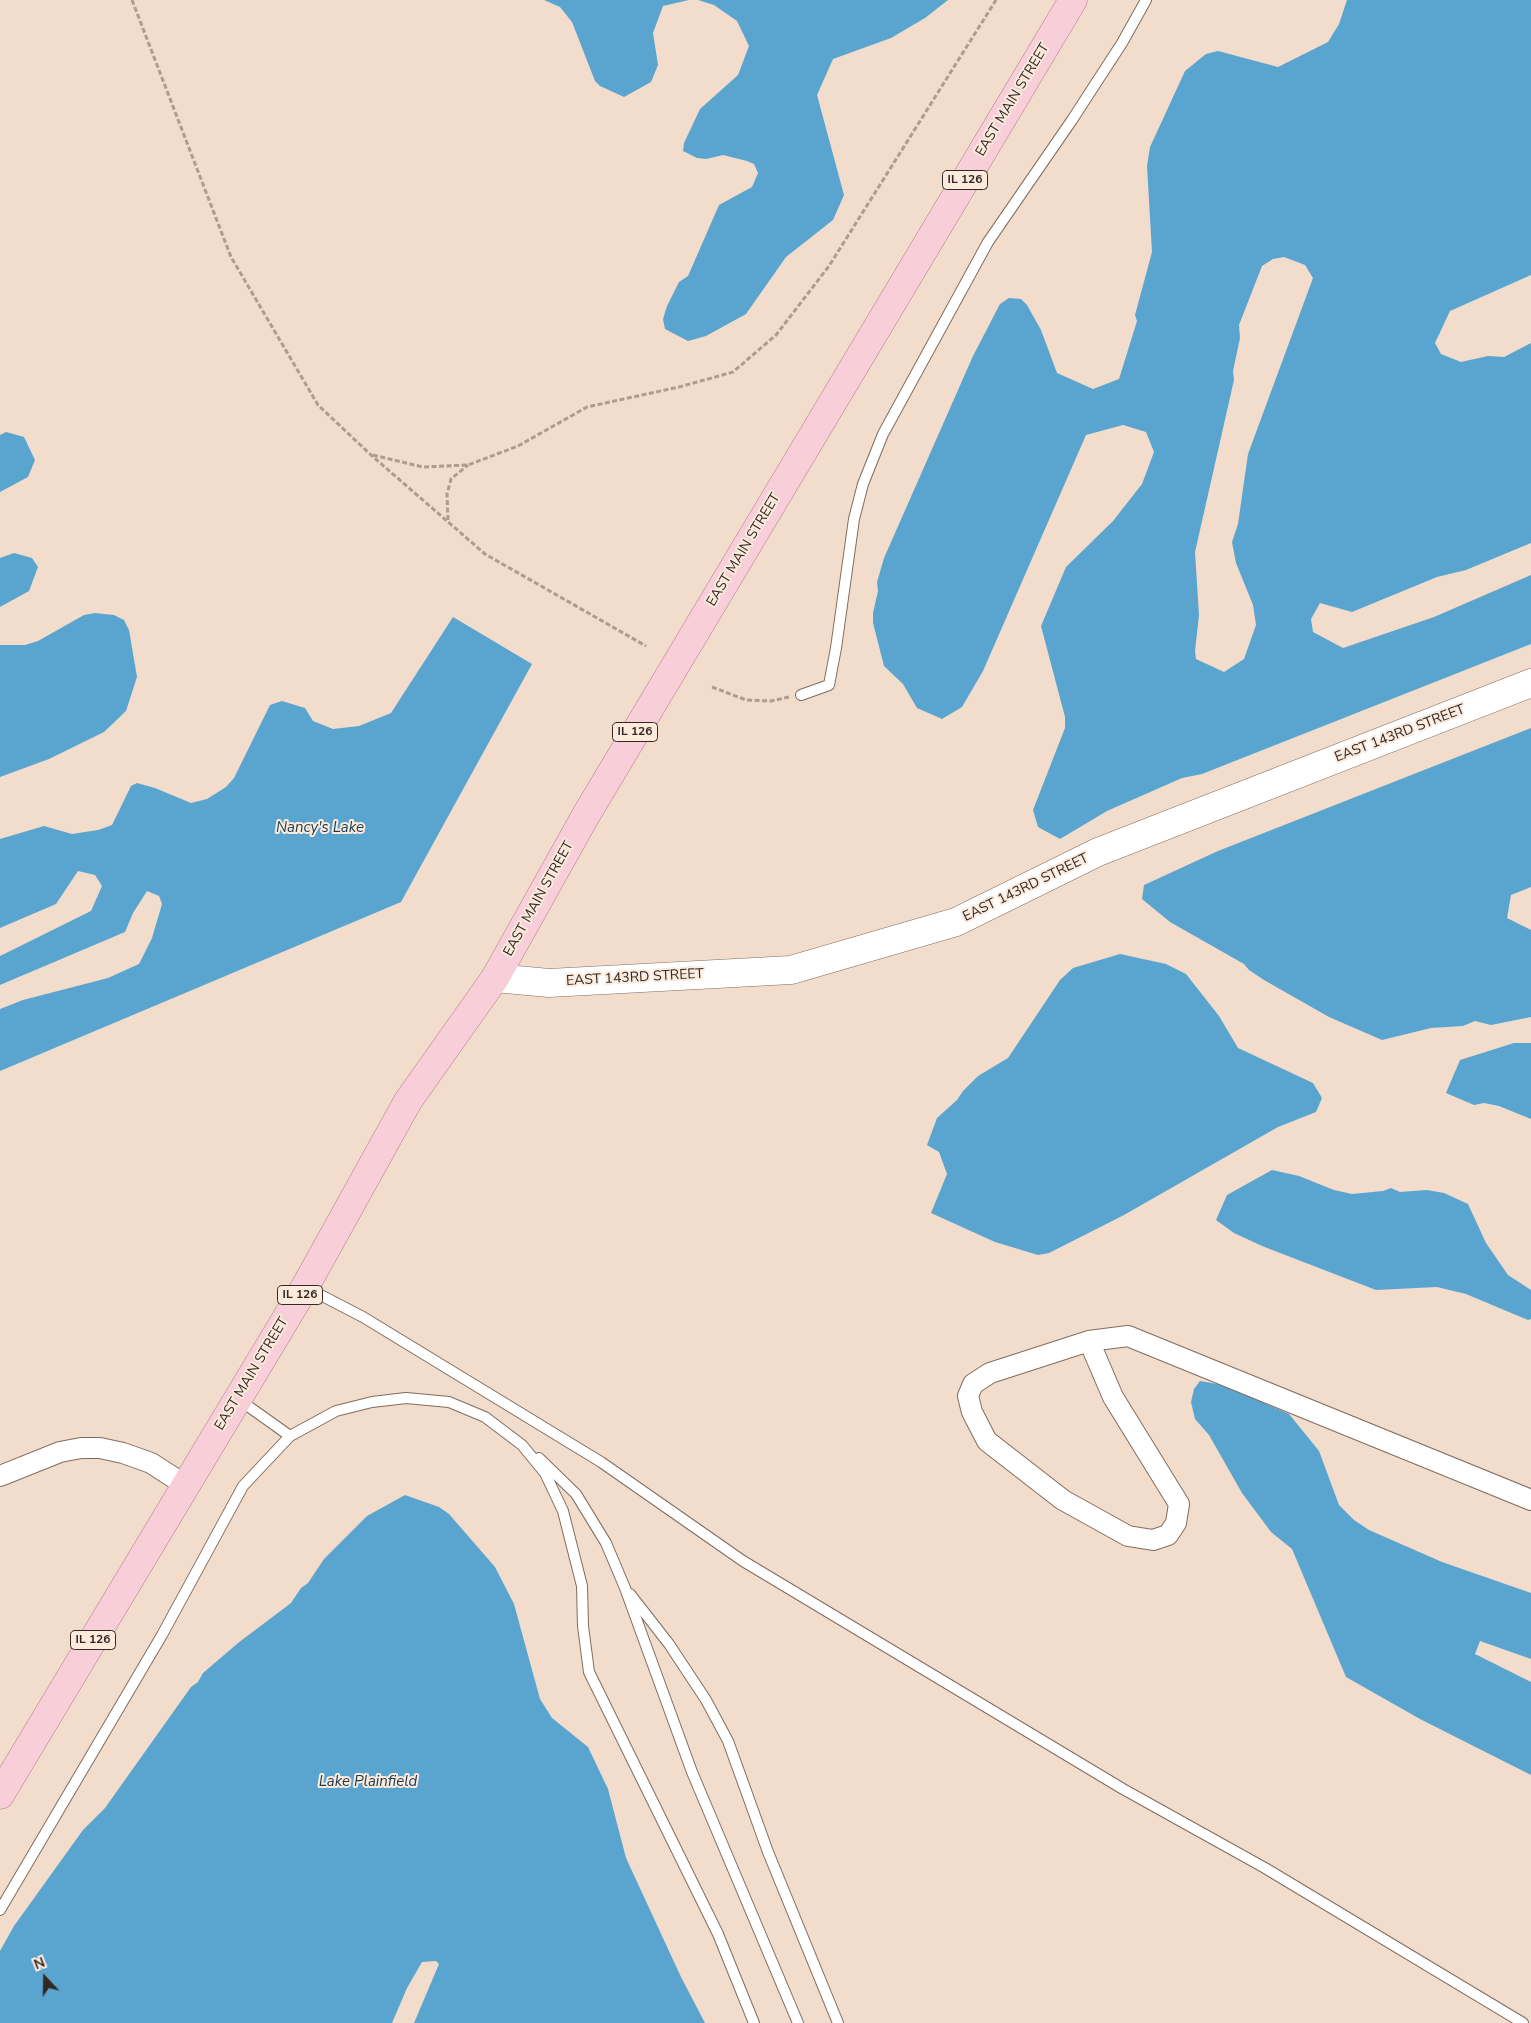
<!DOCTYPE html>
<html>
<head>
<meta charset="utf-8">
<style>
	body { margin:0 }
	#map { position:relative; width:1531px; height:2023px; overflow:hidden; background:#f2dccc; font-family:"Nunito Sans",sans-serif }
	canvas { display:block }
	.north { position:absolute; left:20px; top:1953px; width:50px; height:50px; -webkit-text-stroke:4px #fceadd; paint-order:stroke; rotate:339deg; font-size:14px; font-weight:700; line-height:20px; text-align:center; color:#322923 }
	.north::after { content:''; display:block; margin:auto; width:18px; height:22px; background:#322923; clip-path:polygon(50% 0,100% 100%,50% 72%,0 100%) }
</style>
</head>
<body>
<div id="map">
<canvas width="1531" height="2023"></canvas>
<div class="north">N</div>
</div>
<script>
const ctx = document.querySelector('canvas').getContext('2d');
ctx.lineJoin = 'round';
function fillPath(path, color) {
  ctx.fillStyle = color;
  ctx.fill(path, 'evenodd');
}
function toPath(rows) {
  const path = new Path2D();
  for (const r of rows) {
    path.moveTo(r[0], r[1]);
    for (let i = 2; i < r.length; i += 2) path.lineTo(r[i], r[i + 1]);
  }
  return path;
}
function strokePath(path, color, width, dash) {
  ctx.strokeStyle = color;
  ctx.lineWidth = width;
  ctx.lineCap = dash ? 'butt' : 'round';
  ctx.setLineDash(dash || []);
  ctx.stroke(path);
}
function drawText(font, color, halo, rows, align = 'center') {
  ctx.font = font + ' "Nunito Sans",sans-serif';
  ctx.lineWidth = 4;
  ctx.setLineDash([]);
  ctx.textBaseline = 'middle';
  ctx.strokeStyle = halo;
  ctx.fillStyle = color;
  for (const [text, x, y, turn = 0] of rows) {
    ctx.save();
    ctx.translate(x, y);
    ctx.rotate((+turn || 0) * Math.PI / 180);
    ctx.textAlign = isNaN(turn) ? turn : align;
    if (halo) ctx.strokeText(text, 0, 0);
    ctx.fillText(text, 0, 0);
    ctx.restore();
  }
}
fillPath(toPath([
	[544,0,689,0,663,6,653,33,658,65,651,82,624,97,600,86,595,81,572,22,560,7],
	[698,0,948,0,925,18,891,38,833,59,817,95,844,195,833,220,786,257,746,314,706,336,688,341,665,329,663,319,667,306,679,282,688,276,719,205,752,187,758,173,754,164,747,161,723,155,706,159,697,158,683,151,684,143,700,109,738,75,749,46,737,21,714,5],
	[1347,0,1531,0,1531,275,1450,311,1435,343,1441,354,1461,362,1488,356,1504,357,1531,343,1531,543,1466,570,1437,577,1352,612,1320,603,1311,619,1313,632,1343,648,1434,617,1531,575,1531,644,1202,774,1182,778,1107,811,1060,839,1038,827,1033,810,1065,728,1065,717,1041,626,1066,567,1113,521,1142,484,1154,452,1146,432,1123,425,1086,435,983,671,962,707,942,719,917,708,903,684,884,666,873,623,873,613,878,591,877,582,884,558,973,356,1000,304,1009,298,1021,299,1027,305,1041,330,1057,373,1093,389,1119,379,1137,321,1135,315,1152,252,1147,166,1150,147,1185,71,1206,54,1218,51,1278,67,1328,42,1339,24],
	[1284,257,1305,265,1313,278,1248,454,1238,524,1232,542,1236,563,1253,605,1256,625,1244,659,1224,672,1196,659,1195,651,1199,615,1195,552,1234,380,1233,371,1240,338,1239,325,1262,266,1273,259],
	[6,432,24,437,35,460,28,477,0,492,0,435],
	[14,553,32,558,38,567,29,591,0,607,0,558],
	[95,613,114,615,124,620,129,630,137,677,126,711,104,732,49,759,0,777,0,645,25,645,38,641,84,615],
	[453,617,532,664,401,902,0,1071,0,1009,23,1000,108,978,139,964,152,938,162,904,159,896,147,891,133,913,125,932,0,985,0,956,91,911,102,886,95,875,78,871,56,904,0,928,0,839,44,826,72,834,98,830,112,825,131,786,137,783,155,788,191,803,207,799,226,787,234,778,270,705,282,701,305,708,313,721,333,729,359,726,391,713],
	[1531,728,1531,887,1511,895,1507,918,1531,930,1531,1017,1491,1025,1475,1021,1463,1026,1431,1028,1382,1040,1329,1017,1264,980,1249,970,1244,964,1170,922,1142,899,1144,885,1218,851],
	[1120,954,1166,964,1186,974,1219,1016,1238,1048,1313,1083,1322,1098,1316,1112,1278,1127,1124,1215,1049,1253,1038,1255,995,1242,931,1213,947,1174,939,1152,927,1145,937,1118,957,1100,963,1091,978,1076,1008,1058,1060,980,1073,968],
	[1514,1043,1531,1043,1531,1119,1499,1106,1484,1103,1474,1105,1446,1093,1460,1060],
	[1272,1170,1299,1176,1334,1190,1352,1194,1383,1191,1391,1188,1400,1192,1427,1190,1444,1193,1468,1204,1486,1243,1508,1275,1531,1290,1531,1319,1528,1320,1466,1294,1437,1287,1376,1290,1262,1246,1234,1233,1216,1220,1227,1195],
	[1200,1381,1223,1385,1289,1414,1319,1451,1339,1505,1354,1520,1369,1530,1442,1562,1531,1593,1531,1659,1480,1641,1475,1654,1531,1682,1531,1775,1420,1719,1346,1677,1292,1549,1271,1532,1242,1493,1209,1435,1195,1419,1191,1402,1194,1389],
	[405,1495,439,1507,449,1514,495,1567,514,1604,540,1699,552,1718,588,1747,608,1789,626,1858,681,1977,705,2023,414,2023,439,1964,436,1961,422,1962,407,1988,392,2023,0,2023,0,1951,14,1926,83,1830,105,1808,191,1687,198,1682,203,1673,238,1643,291,1603,301,1588,308,1583,324,1559,367,1516]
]), '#59a5d0');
const lane = toPath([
	[801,695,829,685,836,648,854,519,863,484,883,434,988,242,1072,120,1122,43,1146,0],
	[307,1288,363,1317,601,1462,743,1561,1123,1789,1265,1868,1523,2023],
	[238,1399,290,1436],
	[539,1458,576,1494,606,1543,625,1588,692,1772,798,2023],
	[630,1594,669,1644,706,1700,728,1741,768,1852,838,2023],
	[0,1910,162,1635,243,1486,290,1436,336,1411,372,1402,406,1398,449,1402,485,1417,522,1445,545,1473,563,1511,582,1586,583,1626,589,1672,718,1934,754,2023]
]);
const street = toPath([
	[1089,1341,1113,1397,1179,1504,1176,1523,1168,1535,1153,1540,1128,1536,1063,1500,987,1441,972,1412,968,1396,973,1384,990,1373,1089,1341,1128,1336,1531,1500],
	[0,1476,60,1452,81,1448,100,1448,123,1453,151,1463,185,1485]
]);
const secondary = toPath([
	[495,978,549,983,791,970,956,922,1098,852,1531,683]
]);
const primary = toPath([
	[0,1795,305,1287,408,1101,495,978,586,815,1073,0]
]);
strokePath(lane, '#806d5f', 12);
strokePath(street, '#806d5f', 22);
strokePath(secondary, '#806d5f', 29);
strokePath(primary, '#b07f89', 29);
strokePath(toPath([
	[132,0,231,257,318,405,371,455,485,554,646,646],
	[373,455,423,467,468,465,518,446,587,407,679,387,733,372,776,335,829,266,996,0],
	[448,520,447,494,451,479,468,465],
	[712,687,746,700,771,701,789,697]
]), '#ad9c8f', 3, [5, 2.5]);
strokePath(lane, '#fff', 10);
strokePath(street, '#fff', 20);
strokePath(secondary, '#fff', 28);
strokePath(primary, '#f8ced9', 28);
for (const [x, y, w] of [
	[965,180,45],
	[635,732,45],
	[300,1295,45],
	[93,1640,45]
]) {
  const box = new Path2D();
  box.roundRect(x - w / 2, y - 9.5, w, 19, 4);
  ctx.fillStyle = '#fceadd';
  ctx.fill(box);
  strokePath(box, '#322923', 1);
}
drawText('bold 12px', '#322923', null, [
	["IL 126",965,180],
	["IL 126",635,732],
	["IL 126",300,1295],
	["IL 126",93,1640]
]);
drawText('14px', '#322923', '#fceadd', [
	["EAST MAIN STREET",1013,100,-59],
	["EAST MAIN STREET",744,550,-59],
	["EAST 143RD STREET",1400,734,-21],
	["EAST 143RD STREET",1026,888,-26],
	["EAST MAIN STREET",539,899,-61],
	["EAST 143RD STREET",635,978,-3],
	["EAST MAIN STREET",252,1374,-59]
]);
drawText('italic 15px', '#193b4d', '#fceadd', [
	["Nancy's Lake",320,828],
	["Lake Plainfield",368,1782]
]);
</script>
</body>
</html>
